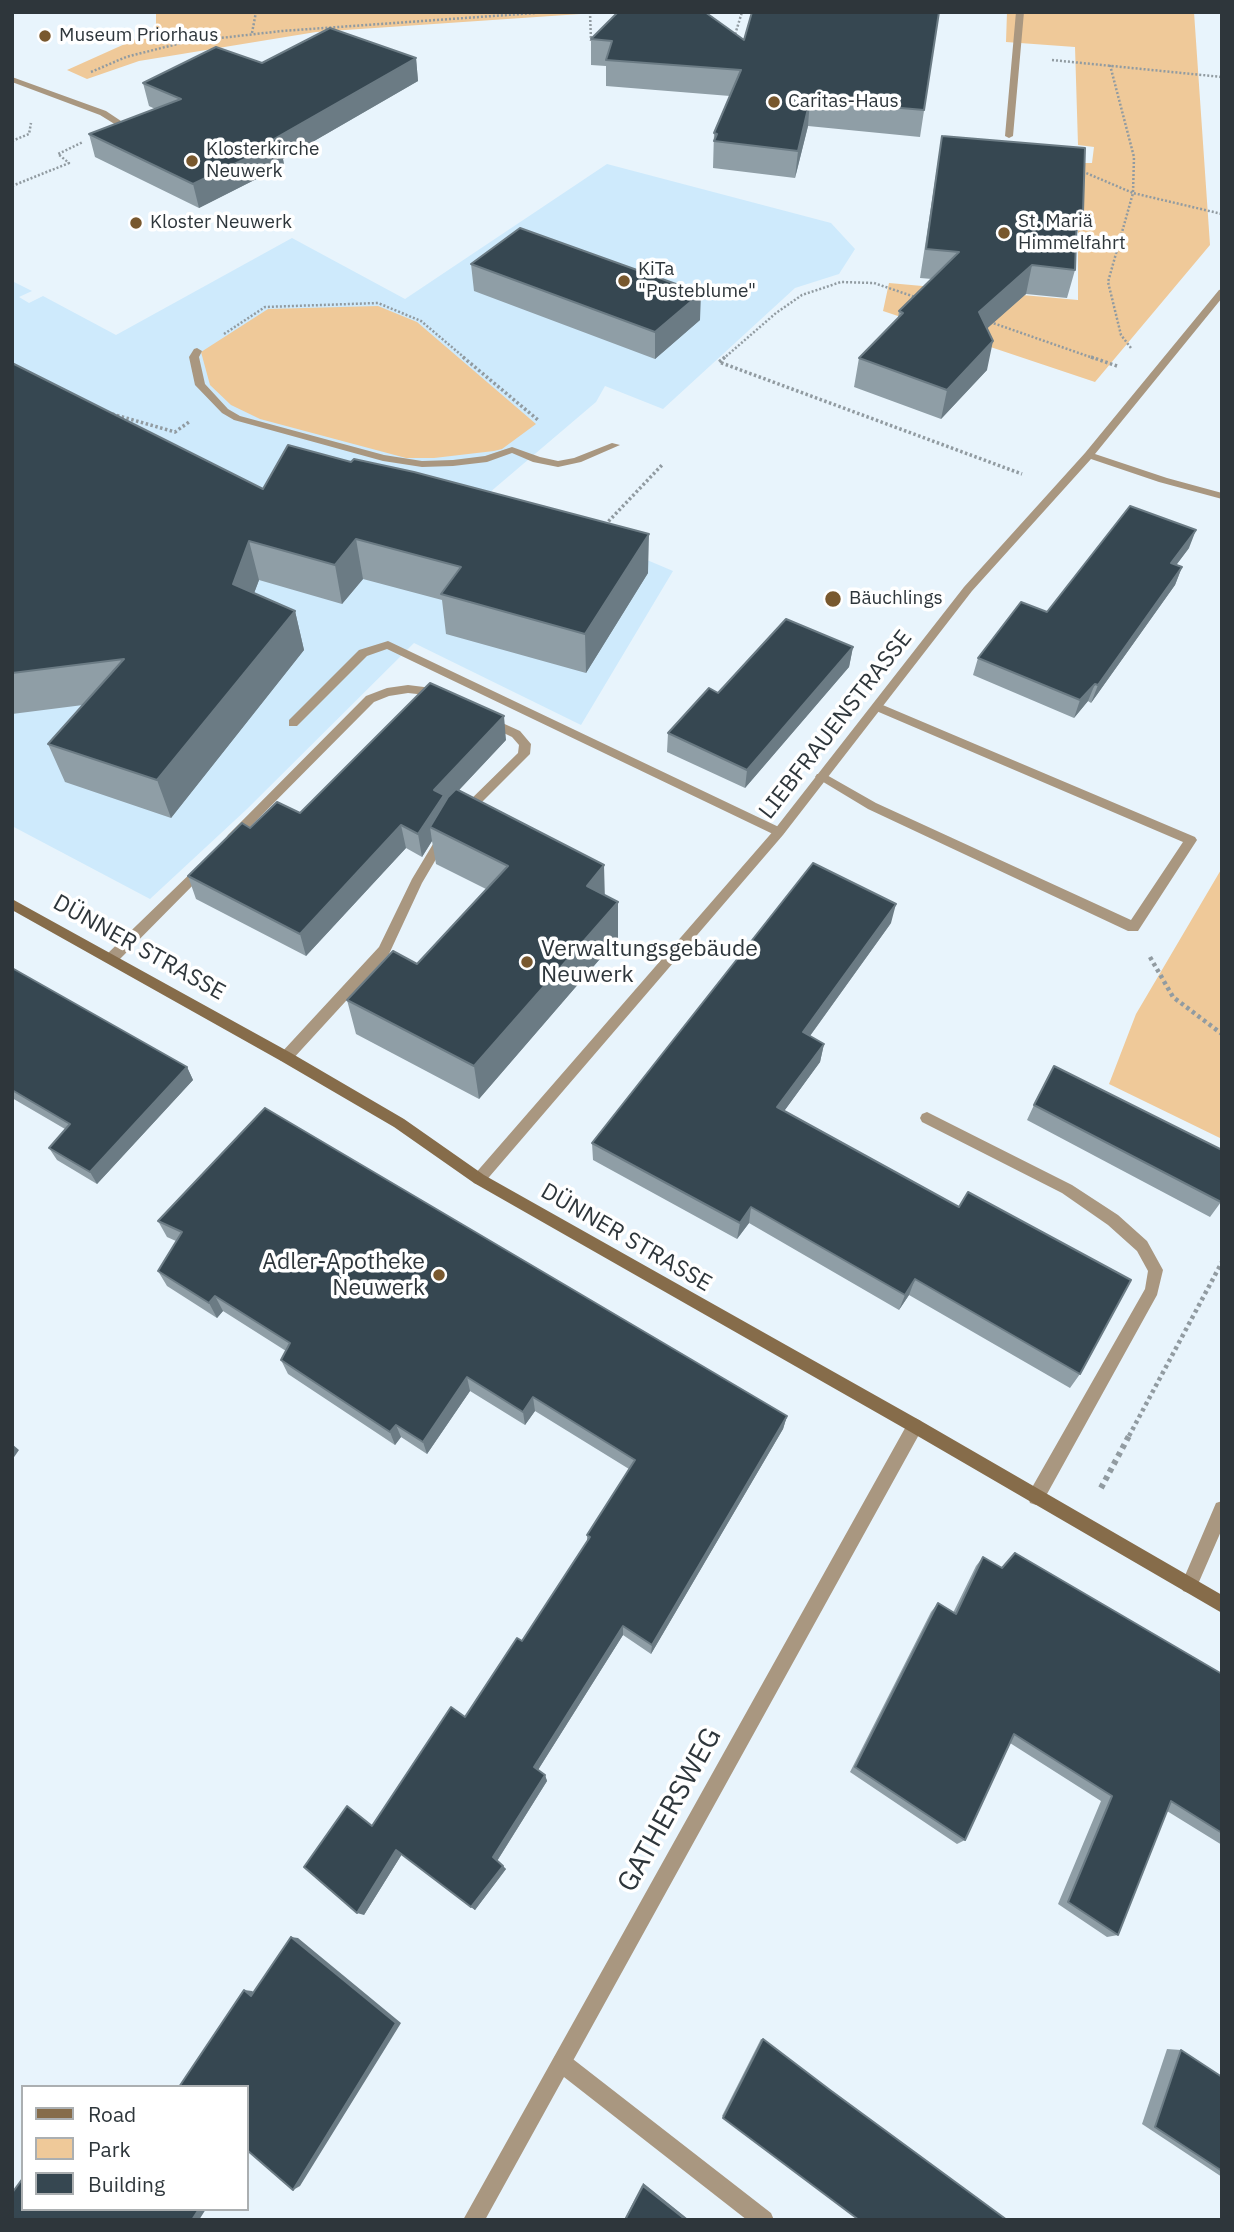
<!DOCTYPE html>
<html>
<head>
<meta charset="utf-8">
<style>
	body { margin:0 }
	#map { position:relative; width:1234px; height:2232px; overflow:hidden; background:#e8f4fc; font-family:"IBM Plex Sans",sans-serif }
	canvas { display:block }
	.frame { position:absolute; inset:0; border:14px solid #2e363b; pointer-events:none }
	.legend { position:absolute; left:21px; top:2085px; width:228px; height:126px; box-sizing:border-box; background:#fff; border:2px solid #abafb1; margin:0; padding:9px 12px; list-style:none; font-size:21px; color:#2e363b }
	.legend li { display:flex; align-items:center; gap:14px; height:35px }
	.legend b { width:35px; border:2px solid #abafb1 }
</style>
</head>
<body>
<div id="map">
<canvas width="1234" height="2232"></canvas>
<div class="frame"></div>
<ul class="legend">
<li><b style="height:9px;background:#866c4a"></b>Road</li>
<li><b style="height:19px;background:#efc999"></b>Park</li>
<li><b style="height:19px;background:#364751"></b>Building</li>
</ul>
</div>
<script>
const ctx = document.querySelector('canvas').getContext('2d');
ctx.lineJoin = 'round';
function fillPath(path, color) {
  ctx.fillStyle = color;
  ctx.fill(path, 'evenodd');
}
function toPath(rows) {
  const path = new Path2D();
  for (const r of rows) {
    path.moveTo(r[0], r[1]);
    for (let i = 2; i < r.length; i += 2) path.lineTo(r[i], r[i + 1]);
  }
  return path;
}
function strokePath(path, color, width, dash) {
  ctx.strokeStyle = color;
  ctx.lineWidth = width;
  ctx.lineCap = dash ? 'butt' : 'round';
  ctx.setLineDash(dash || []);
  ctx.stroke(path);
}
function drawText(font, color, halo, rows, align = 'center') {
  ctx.font = font + ' "IBM Plex Sans",sans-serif';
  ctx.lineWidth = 7;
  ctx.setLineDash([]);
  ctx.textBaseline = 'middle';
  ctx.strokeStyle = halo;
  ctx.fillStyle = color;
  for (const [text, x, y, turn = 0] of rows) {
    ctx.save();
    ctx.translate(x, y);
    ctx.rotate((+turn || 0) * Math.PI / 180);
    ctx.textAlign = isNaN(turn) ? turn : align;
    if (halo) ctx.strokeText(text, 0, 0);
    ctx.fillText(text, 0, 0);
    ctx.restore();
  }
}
fillPath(toPath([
	[607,164,831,223,855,249,839,274,795,288,663,409,605,386,596,402,489,493,673,571,581,725,414,643,247,809,150,899,12,826,12,281,32,291,19,297,29,303,43,296,116,335,292,238,405,299]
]), '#ceeafc');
fillPath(toPath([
	[156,12,610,12,316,32,139,61,87,79,67,70,156,30],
	[1007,12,1194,12,1210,245,1095,382,883,311,889,283,1078,300,1078,163,1092,163,1094,147,1078,145,1075,47,1006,42],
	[378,306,417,322,536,424,502,449,494,451,434,458,406,458,260,419,231,405,210,385,201,352,268,309],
	[1222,868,1222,1139,1109,1084,1136,1014]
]), '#efc999');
strokePath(toPath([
	[590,12,591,41],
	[12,13,15,12],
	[252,33,256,12],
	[734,38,742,12],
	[1052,60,1222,77],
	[1110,65,1134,157,1133,193,1222,214],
	[91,72,126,57,185,42,282,31,549,12],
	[12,141,29,134,31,123],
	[1079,170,1133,193,1108,282,1121,335,1131,348],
	[12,186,69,163,58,154,83,142],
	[990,322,1096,359],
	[224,334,265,307,378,303,421,321,466,359],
	[723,359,776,313,802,295,841,282,874,283,918,298]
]), '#919ba1', 2.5, [2, 2]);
strokePath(toPath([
	[463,357,538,420],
	[725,357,719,362,1022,474],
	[1091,357,1117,366],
	[112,414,175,432,189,422],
	[605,525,662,465]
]), '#919ba1', 3.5, [2.5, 2.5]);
strokePath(toPath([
	[1150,957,1173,997,1222,1034],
	[1129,1436,1222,1262]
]), '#919ba1', 4.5, [3.5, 3.5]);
strokePath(toPath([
	[1101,1488,1130,1434]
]), '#919ba1', 6, [4.5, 4.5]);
fillPath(toPath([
	[1016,12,1024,12,1013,136,1009,138,1005,136,1016,12],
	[197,348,202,351,199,357,205,384,228,409,240,416,384,455,422,461,453,460,485,456,512,447,540,457,558,461,574,458,612,443,620,445,581,462,558,467,533,462,512,453,487,462,453,466,422,467,383,461,234,420,222,413,195,385,189,357,194,349,197,348],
	[388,641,783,829,785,832,779,837,775,835,387,649,367,656,297,726,289,726,289,720,359,650,388,641],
	[408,685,432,688,444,696,438,700,426,695,408,693,389,696,374,702,236,841,228,841,226,838,228,835,366,696,387,688,408,685],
	[878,703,1195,837,1197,840,1138,931,1128,931,868,809,815,777,817,774,825,774,876,803,1131,920,1183,842,874,710,872,707,878,703],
	[487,716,520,731,531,744,530,754,470,814,466,815,462,814,460,811,462,808,518,753,519,745,512,737,483,723,481,720,487,716],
	[443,832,449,837,422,883,389,954,291,1061,281,1061,279,1057,281,1053,379,947,412,879,439,834,443,832],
	[203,863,209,868,207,871,117,962,107,962,105,958,107,954,199,865,203,863],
	[927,1112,1072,1185,1118,1215,1147,1241,1163,1270,1157,1295,1042,1503,1036,1505,1030,1503,1028,1497,1030,1491,1145,1289,1148,1271,1137,1251,1108,1225,1062,1193,922,1122,920,1118,922,1114,927,1112],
	[1222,1501,1222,1529,1195,1591,1189,1593,1183,1591,1181,1585,1216,1503,1222,1501],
	[562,2053,569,2056,771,2213,774,2220,747,2220,555,2070,552,2063,555,2056,562,2053]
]), '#a99780');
fillPath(toPath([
	[12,77,106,111,136,131,129,133,100,115,12,82,12,77],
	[1222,289,1222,298,1095,454,1167,478,1222,493,1222,499,1159,482,1091,459,972,591,783,835,484,1183,479,1185,474,1183,472,1179,474,1175,775,829,964,587,1085,453,1219,290,1222,289],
	[915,1418,921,1421,923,1426,921,1431,485,2220,463,2220,909,1421,915,1418]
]), '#a99780');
fillPath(toPath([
	[12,899,291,1053,404,1119,484,1175,921,1421,1222,1595,1222,1613,909,1431,474,1183,394,1127,281,1061,12,910,12,899]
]), '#866c4a');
fillPath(toPath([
	[939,12,920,137,808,126,795,178,713,168,714,133,730,96,606,86,606,66,591,65,591,39,744,40],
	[416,58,418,81,283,159,284,165,199,208,95,157,89,134,155,109,149,106,143,83,262,63],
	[942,136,1083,212,1076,237,1075,270,1067,298,1026,294,987,328,987,370,941,419,854,387,859,358,898,318,899,311,932,279,920,278],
	[471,264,700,320,655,359,474,291],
	[12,363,263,489,648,573,586,673,446,634,442,600,363,579,342,604,259,580,254,593,295,611,304,650,171,818,65,782,48,744,83,705,12,714],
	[1189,548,1176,565,1182,567,1175,585,1091,703,1088,701,1074,718,973,675,978,658,1047,612],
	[853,647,849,667,745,788,667,752,668,733,718,693],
	[506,740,459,790,604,865,604,895,618,902,618,938,479,1099,356,1034,347,1000,417,964,486,889,436,864,432,841,422,857,406,848,306,956,196,899,188,876,300,813],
	[891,923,810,1036,824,1044,820,1062,784,1111,1080,1374,1070,1388,909,1295,899,1310,749,1223,737,1239,593,1160,592,1143],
	[12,968,187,1067,193,1080,97,1184,57,1160,49,1148,65,1129,12,1098],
	[1034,1105,1221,1202,1210,1217,1027,1120],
	[158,1221,787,1416,783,1429,651,1654,623,1635,538,1770,545,1775,547,1781,497,1861,506,1869,475,1910,402,1854,364,1915,372,1826,465,1717,522,1641,587,1541,587,1535,629,1469,535,1411,525,1425,470,1391,427,1454,401,1437,395,1445,288,1374,281,1360,286,1351,223,1311,217,1318,167,1286,158,1271,176,1241,167,1237],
	[1015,1553,1222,1674,1222,1845,1167,1811,1118,1935,1107,1937,1058,1904,1101,1801,1010,1743,965,1840,957,1844,850,1772,931,1612,938,1603,953,1613,976,1566,983,1557,1002,1568],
	[761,2039,763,2039,859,2220,722,2116],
	[1167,2049,1181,2050,1222,2077,1222,2177,1142,2124],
	[643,2183,689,2220,624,2220]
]), '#8f9ea6');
fillPath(toPath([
	[416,58,418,81,283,159,284,165,199,208,193,184],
	[810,100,808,126,795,178,798,151],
	[1032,265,1026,294,973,341,979,312],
	[701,293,700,320,655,359,655,332],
	[993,341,987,370,941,419,947,390],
	[1196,530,1189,548,1165,580,1171,563],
	[649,534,648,573,586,673,585,634],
	[356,539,363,579,342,604,335,565],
	[249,541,259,580,243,623,233,584],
	[1182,567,1175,585,1091,703,1098,685],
	[295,611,304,650,171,818,157,780],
	[853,647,849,667,745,788,747,770],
	[1095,684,1088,701,1074,718,1080,700],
	[504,716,506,740,445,805,430,827,432,841,422,857,418,834,434,790],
	[401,825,406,848,306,956,300,934],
	[604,865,605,901,587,886],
	[618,902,618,938,479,1099,474,1066],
	[896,904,891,923,799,1051,803,1032],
	[824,1044,820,1062,774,1125,777,1107],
	[187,1067,193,1080,97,1184,90,1172],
	[751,1207,749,1223,737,1239,740,1223],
	[915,1279,909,1295,899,1310,905,1295],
	[215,1296,223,1311,217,1318,209,1303],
	[467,1377,470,1391,427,1454,423,1442],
	[533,1397,535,1411,525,1425,523,1412],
	[787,1416,783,1429,651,1654,652,1645],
	[396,1425,401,1437,395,1445,390,1432],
	[12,1444,19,1450,12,1460],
	[623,1626,623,1635,536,1773,534,1767],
	[545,1775,547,1781,497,1861,493,1857],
	[396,1850,402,1854,364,1915,357,1913],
	[503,1866,506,1869,475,1910,471,1907],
	[291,1937,298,1938,401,2023,300,2186,293,2190],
	[244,1990,252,1991,259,1996,251,1996],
	[643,2183,689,2220,686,2220,643,2186],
	[199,2209,206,2209,199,2220,192,2220]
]), '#6b7b84');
const building = toPath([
	[618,12,705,12,744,40,752,12,939,12,924,110,810,100,798,151,714,141,717,134,714,133,741,70,606,60,612,41,591,39,618,12],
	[330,28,416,58,274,139,280,142,193,184,89,134,181,99,143,83,216,47,262,63,330,28],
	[942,136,1085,148,1083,212,1077,211,1075,270,1032,265,979,312,993,341,947,390,859,358,903,313,899,311,959,252,926,249,942,136],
	[520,228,701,293,655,332,471,264,520,228],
	[12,363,263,489,288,445,351,462,354,459,414,472,649,534,585,634,441,594,461,567,356,539,335,565,249,541,233,584,295,611,157,780,48,744,124,659,12,673,12,363],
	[1130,506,1196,530,1171,563,1182,567,1098,685,1095,684,1080,700,978,658,1021,602,1047,612,1130,506],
	[786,619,853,647,747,770,668,733,709,688,718,693,786,619],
	[430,683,504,716,434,790,444,795,418,834,401,825,300,934,188,876,242,823,250,828,277,802,300,813,430,683],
	[456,789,604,865,587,886,618,902,474,1066,347,1000,393,951,417,964,508,866,430,827,448,797,456,789],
	[813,863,896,904,803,1032,824,1044,777,1107,959,1207,968,1192,1131,1280,1080,1374,915,1279,905,1295,751,1207,740,1223,592,1143,813,863],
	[12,968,187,1067,90,1172,49,1148,70,1124,12,1090,12,968],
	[1054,1066,1222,1150,1221,1202,1034,1105,1054,1066],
	[265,1108,787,1416,652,1645,623,1626,534,1767,545,1775,493,1857,503,1866,471,1907,396,1850,357,1913,304,1867,347,1806,372,1826,451,1707,465,1717,517,1638,522,1641,590,1537,587,1535,635,1460,533,1397,523,1412,467,1377,423,1442,396,1425,390,1432,281,1360,290,1343,215,1296,209,1303,158,1271,182,1232,158,1221,265,1108],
	[1015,1553,1222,1674,1222,1833,1171,1801,1118,1935,1068,1902,1112,1796,1014,1734,965,1840,855,1767,938,1603,956,1614,983,1557,1002,1568,1015,1553],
	[291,1937,396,2023,293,2190,247,2150,247,2087,179,2087,244,1990,251,1996,291,1937],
	[763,2039,830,2090,1007,2220,859,2220,723,2118,763,2039],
	[1181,2050,1222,2077,1222,2171,1155,2127,1181,2050],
	[23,2178,23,2209,199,2209,192,2220,12,2220,12,2193,23,2178],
	[643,2186,686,2220,625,2220,643,2186]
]);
fillPath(building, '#364751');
strokePath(building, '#6b7b84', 2);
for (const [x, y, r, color] of [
	[45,36,7,"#78582e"],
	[774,102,7,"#78582e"],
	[192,161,7,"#78582e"],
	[136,223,7,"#78582e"],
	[1004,233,7,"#78582e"],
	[624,281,7,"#78582e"],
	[833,599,9,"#78582e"],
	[527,962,7,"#78582e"],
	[439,1275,7,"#78582e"]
]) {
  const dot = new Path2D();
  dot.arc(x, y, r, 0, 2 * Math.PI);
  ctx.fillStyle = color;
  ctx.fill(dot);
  strokePath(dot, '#fff', 2.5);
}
drawText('19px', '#2e363b', '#fff', [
	["Museum Priorhaus",59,36],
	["Caritas-Haus",788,102],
	["Klosterkirche",206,150],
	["Neuwerk",206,172],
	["St. Mariä",1018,222],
	["Himmelfahrt",1018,244],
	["Kloster Neuwerk",150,223],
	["KiTa",638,270],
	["\"Pusteblume\"",638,292],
	["Bäuchlings",849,599]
], 'left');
drawText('23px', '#2e363b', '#fff', [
	["LIEBFRAUENSTRASSE",836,725,-52],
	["DÜNNER STRASSE",139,948,29],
	["DÜNNER STRASSE",626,1238,30]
]);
drawText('23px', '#2e363b', '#fff', [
	["Verwaltungsgebäude",541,949],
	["Neuwerk",541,975],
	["Adler-Apotheke",425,1262,"right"],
	["Neuwerk",425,1288,"right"]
], 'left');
drawText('28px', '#2e363b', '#fff', [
	["GATHERSWEG",670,1810,-61]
]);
</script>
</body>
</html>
